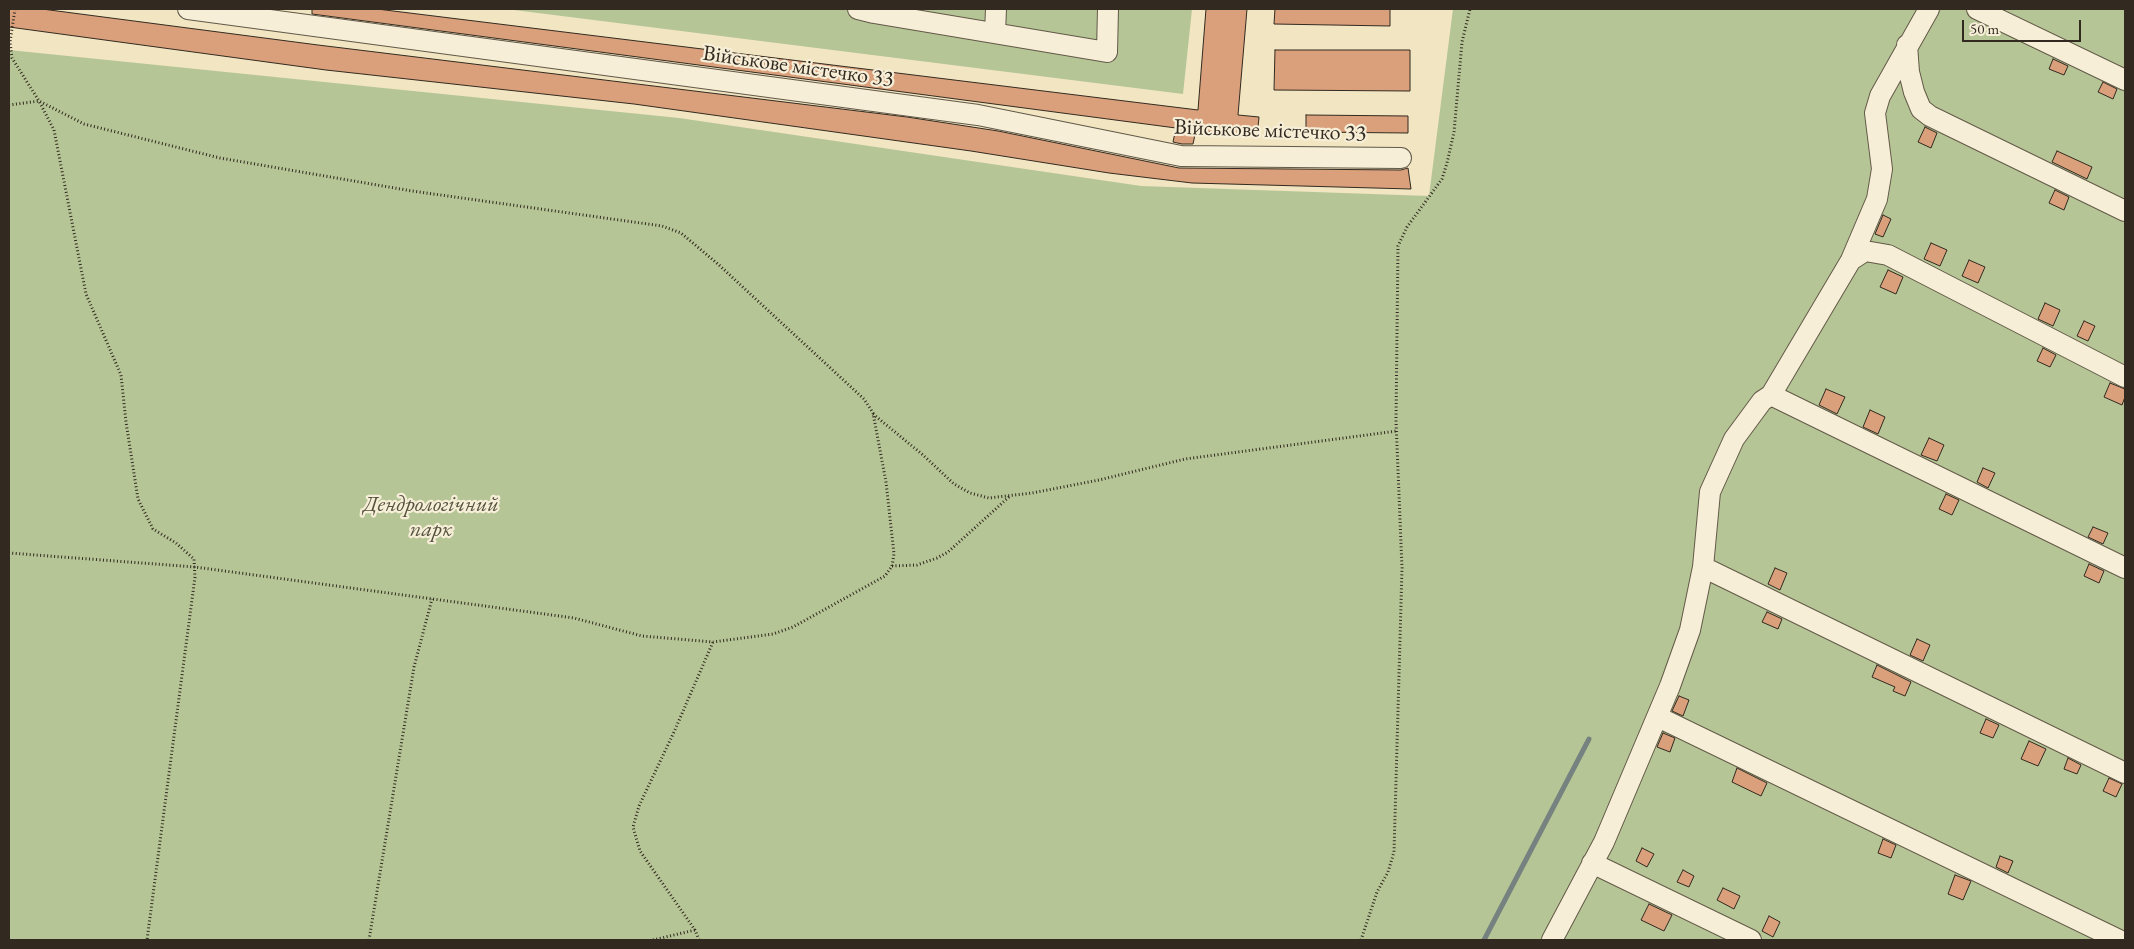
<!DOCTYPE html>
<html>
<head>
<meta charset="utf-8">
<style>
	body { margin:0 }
	#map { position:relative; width:2134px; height:949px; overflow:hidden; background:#f1e5c2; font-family:"EB Garamond",serif }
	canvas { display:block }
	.frame { position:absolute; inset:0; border:10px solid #322a20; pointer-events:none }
	.scale { position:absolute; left:1962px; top:20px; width:119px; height:22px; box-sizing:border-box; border:2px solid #322a20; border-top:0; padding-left:6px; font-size:15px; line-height:18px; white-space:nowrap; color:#322a20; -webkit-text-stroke:4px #f6eed7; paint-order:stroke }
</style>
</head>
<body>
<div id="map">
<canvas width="2134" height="949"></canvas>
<div class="frame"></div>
<div class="scale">50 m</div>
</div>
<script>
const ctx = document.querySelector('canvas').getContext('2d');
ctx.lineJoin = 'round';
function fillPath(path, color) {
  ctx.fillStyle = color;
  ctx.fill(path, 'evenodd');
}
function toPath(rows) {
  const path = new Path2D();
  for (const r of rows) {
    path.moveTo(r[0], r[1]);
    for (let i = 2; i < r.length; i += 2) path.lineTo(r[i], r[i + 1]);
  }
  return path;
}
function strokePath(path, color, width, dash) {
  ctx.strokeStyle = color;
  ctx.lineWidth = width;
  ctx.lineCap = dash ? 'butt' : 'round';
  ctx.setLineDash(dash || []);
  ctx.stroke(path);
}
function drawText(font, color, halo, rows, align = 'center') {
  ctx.font = font + ' "EB Garamond",serif';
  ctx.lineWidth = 4.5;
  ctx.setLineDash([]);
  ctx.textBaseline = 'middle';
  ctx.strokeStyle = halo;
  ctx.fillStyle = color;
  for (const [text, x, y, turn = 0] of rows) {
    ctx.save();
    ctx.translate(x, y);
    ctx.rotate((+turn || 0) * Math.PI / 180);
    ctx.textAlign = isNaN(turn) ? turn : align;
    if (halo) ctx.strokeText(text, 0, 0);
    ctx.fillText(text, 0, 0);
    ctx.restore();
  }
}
fillPath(toPath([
	[506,9,1192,9,1183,94],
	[1453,9,2125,9,2125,940,9,940,9,50,679,118,1141,186,1429,196]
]), '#b6c596');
strokePath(toPath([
	[1484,940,1589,739]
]), '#75827f', 5);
const building = toPath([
	[9,9,42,9,318,45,907,117,998,131,1179,168,1401,170,1408,168,1411,189,1192,183,1109,173,971,151,634,104,326,70,9,27,9,9],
	[312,9,377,9,1198,110,1206,9,1247,9,1238,115,1259,117,1257,137,1196,130,1193,144,1182,144,1173,142,1176,128,312,14,312,9],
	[1275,9,1390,9,1390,26,1274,24,1275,9],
	[1275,50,1410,50,1410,91,1274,90,1275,50],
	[2053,59,2068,66,2064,75,2049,69,2053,59],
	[2103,82,2117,89,2113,99,2098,92,2103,82],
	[1306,115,1408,116,1408,133,1306,132,1306,115],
	[1925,127,1937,133,1931,148,1918,142,1925,127],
	[2057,151,2092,167,2087,179,2052,162,2057,151],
	[2055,190,2069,197,2064,210,2049,203,2055,190],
	[1883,215,1891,219,1883,237,1875,234,1883,215],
	[1931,243,1947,250,1940,266,1924,259,1931,243],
	[1969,260,1985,267,1978,283,1962,276,1969,260],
	[1888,270,1903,277,1896,294,1880,287,1888,270],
	[2045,303,2060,310,2053,326,2038,319,2045,303],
	[2084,321,2095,326,2088,341,2077,336,2084,321],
	[2043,348,2056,355,2050,367,2037,361,2043,348],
	[2110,383,2125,389,2125,397,2122,405,2104,397,2110,383],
	[1826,389,1845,397,1837,414,1819,405,1826,389],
	[1870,410,1885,417,1878,434,1863,427,1870,410],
	[1929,438,1944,445,1937,461,1921,455,1929,438],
	[1983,468,1995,473,1988,488,1977,482,1983,468],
	[1946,494,1959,500,1952,515,1939,509,1946,494],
	[2093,527,2108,533,2103,544,2088,537,2093,527],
	[2089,564,2104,571,2099,583,2084,576,2089,564],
	[1775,568,1787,573,1780,590,1768,584,1775,568],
	[1767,612,1782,619,1778,629,1762,622,1767,612],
	[1917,639,1930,645,1923,661,1910,655,1917,639],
	[1877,665,1911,682,1905,696,1893,691,1895,687,1872,677,1877,665],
	[1679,696,1689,700,1683,716,1672,711,1679,696],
	[1986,719,1999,725,1993,738,1980,733,1986,719],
	[1663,733,1675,738,1670,752,1657,747,1663,733],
	[2029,741,2046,749,2038,766,2021,759,2029,741],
	[2068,758,2081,765,2077,774,2064,769,2068,758],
	[1737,768,1767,783,1761,796,1732,782,1737,768],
	[2109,778,2122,784,2116,797,2103,791,2109,778],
	[1883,839,1896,845,1891,858,1878,853,1883,839],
	[1642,848,1654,854,1647,867,1636,861,1642,848],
	[2000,856,2013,861,2008,873,1996,867,2000,856],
	[1683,870,1694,876,1689,887,1677,882,1683,870],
	[1955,875,1971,881,1963,900,1948,894,1955,875],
	[1723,888,1740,896,1734,909,1717,900,1723,888],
	[1649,904,1672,915,1664,931,1641,920,1649,904],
	[1769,916,1780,922,1773,937,1762,931,1769,916]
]);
fillPath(building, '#daa07b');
strokePath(building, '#322a20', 1);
const minor = toPath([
	[188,9,978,115,1181,156,1401,158],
	[858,9,874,13,1107,52,1108,9],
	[1977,9,2125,80],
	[995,33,996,9],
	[1907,45,1909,72,1914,92,1921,109,1930,116,2125,211],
	[1851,260,1865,251,1888,255,2125,377],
	[1771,395,2125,568],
	[1703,567,2125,773],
	[1658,717,2119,940],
	[1592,863,1751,940],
	[1552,940,1604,842,1670,686,1690,630,1703,567,1710,492,1734,439,1762,401,1771,395,1851,260,1877,199,1882,169,1875,113,1880,96,1929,9]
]);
strokePath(minor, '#625948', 22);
strokePath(toPath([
	[15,9,10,42,12,58,39,101,54,130,86,294,121,375,126,422,138,499,153,529,176,543,194,559,195,577,147,940],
	[9,105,39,101,84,124,220,158,412,191,662,226,681,233,719,265,864,399,873,413,886,482,894,554,892,566,885,576,793,627,773,634,713,642,642,636,574,618,195,567,9,553],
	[873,414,923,455,954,484,970,493,989,498,1032,493,1099,480,1185,459,1397,431],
	[892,566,917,565,937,558,948,552,1010,496],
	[369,940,414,667,432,599],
	[653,940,695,930],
	[699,940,695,930,640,851,633,827,639,806,674,732,713,642],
	[1361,940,1377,892,1388,872,1394,852,1402,568,1396,421,1398,246,1407,227,1442,179,1447,163,1454,132,1462,42,1470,9]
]), '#322a20', 3, [1, 2.5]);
strokePath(minor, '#f6eed7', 20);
drawText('22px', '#322a20', '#f6eed7', [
	["Військове містечко 33",798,67,8],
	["Військове містечко 33",1270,131,2]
]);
drawText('italic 22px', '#53513e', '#f6eed7', [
	["Дендрологічний",431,505],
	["парк",431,530]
]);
</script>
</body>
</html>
